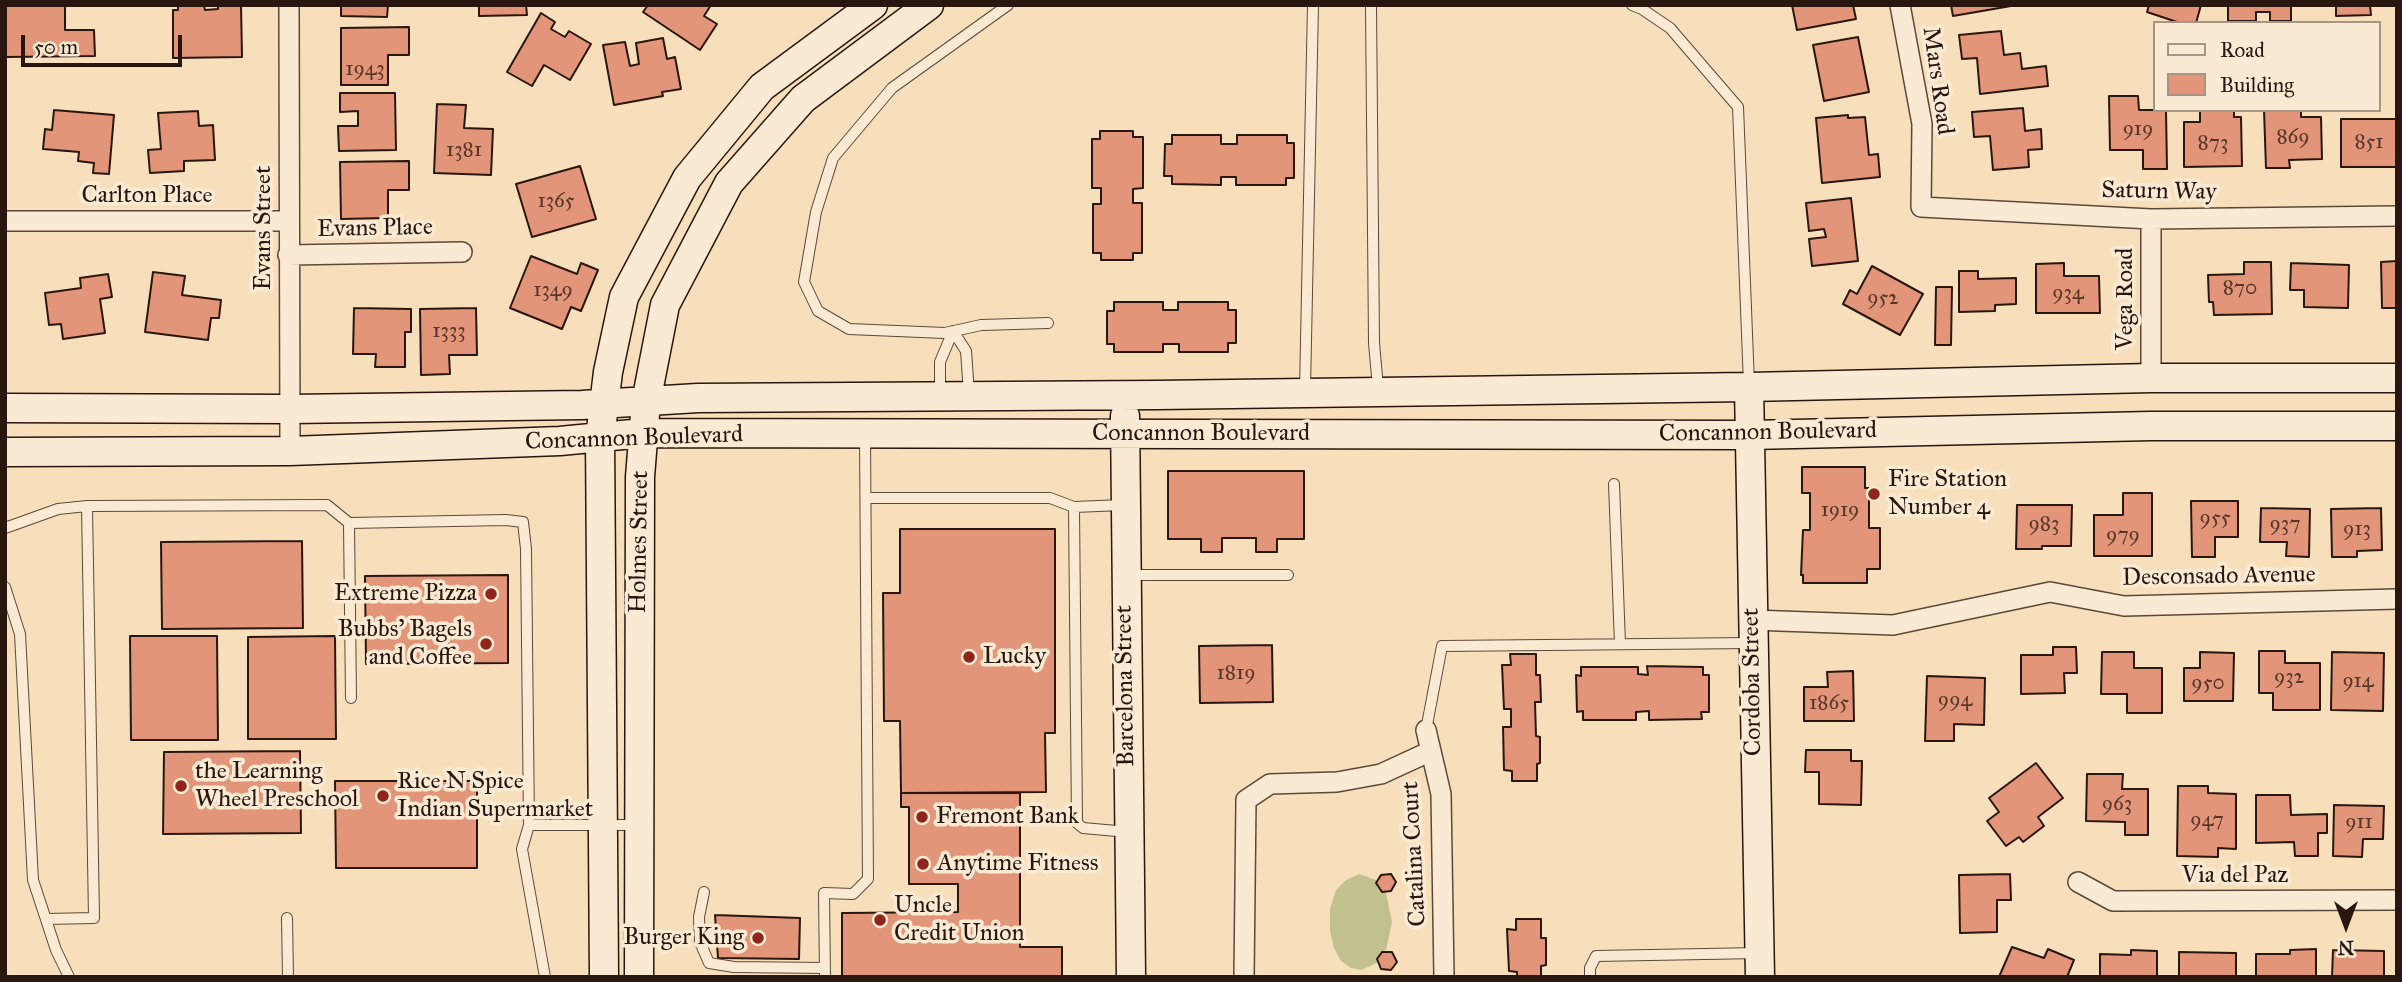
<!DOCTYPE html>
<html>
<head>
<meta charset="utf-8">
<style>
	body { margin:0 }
	#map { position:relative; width:2402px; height:982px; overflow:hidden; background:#f8dfbc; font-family:"IM FELL Great Primer",serif }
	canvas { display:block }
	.frame { position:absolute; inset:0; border:7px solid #28160f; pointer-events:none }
	.legend { position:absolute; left:2153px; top:21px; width:228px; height:91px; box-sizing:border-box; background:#faead3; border:2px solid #a69585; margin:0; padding:9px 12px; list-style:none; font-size:21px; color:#28160f }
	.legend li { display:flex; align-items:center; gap:14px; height:35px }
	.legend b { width:35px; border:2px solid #a69585 }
	.north { position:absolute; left:2311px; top:891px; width:70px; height:70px; -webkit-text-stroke:5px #faead3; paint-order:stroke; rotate:180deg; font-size:19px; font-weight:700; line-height:28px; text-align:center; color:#28160f }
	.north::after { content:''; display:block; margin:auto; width:24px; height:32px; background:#28160f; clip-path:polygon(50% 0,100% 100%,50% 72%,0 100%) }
	.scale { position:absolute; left:21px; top:35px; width:161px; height:32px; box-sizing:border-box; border:4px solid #28160f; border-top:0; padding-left:9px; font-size:21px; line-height:24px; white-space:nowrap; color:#28160f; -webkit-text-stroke:5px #faead3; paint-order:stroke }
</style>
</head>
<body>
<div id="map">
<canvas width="2402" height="982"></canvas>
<div class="frame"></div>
<ul class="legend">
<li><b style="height:9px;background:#faead3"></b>Road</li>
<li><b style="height:19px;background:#e39579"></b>Building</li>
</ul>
<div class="north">N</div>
<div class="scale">50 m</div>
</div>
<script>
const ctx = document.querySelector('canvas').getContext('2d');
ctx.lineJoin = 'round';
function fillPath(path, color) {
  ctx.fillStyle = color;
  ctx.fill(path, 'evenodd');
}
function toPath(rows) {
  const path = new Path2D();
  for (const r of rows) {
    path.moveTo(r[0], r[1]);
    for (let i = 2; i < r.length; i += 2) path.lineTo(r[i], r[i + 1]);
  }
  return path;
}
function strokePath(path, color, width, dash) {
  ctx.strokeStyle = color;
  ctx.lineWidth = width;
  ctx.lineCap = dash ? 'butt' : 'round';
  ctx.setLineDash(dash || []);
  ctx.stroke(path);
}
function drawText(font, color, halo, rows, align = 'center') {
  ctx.font = font + ' "IM FELL Great Primer",serif';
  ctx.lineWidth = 7;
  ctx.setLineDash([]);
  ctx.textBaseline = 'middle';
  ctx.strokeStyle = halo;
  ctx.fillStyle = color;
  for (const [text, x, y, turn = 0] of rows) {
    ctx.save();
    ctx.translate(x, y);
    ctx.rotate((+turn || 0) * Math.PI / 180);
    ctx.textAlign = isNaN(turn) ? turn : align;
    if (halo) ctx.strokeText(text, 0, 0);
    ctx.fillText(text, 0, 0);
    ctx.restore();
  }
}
fillPath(toPath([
	[1359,874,1376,880,1377,887,1381,892,1386,893,1392,922,1386,950,1380,952,1377,963,1361,970,1351,968,1341,961,1334,948,1330,931,1330,909,1336,890,1346,880]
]), '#c0c18e');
const building = toPath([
	[5,5,65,5,65,30,94,30,95,56,5,57,5,5],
	[178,5,204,5,205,10,218,9,218,5,241,5,242,57,173,58,173,10,178,10,178,5],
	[341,5,388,5,387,17,341,16,341,5],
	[479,5,526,5,527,15,479,16,479,5],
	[648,5,711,5,704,16,717,24,700,50,643,12,648,5],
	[1792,5,1853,5,1856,19,1797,30,1792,5],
	[1951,5,2011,5,2011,6,1953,16,1951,5],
	[2149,5,2201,5,2196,23,2180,23,2147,12,2149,5],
	[2228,5,2291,5,2291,21,2270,21,2270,12,2256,12,2256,21,2228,21,2228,5],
	[2336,5,2370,5,2371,15,2336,16,2336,5],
	[541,13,555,22,551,29,565,37,569,31,591,44,570,80,544,65,532,86,507,72,541,13],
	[409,27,409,55,388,55,388,85,341,85,341,28,409,27],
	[2001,31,2004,55,2020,53,2022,69,2046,66,2048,86,1980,94,1977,58,1962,59,1959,35,2001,31],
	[1858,37,1869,92,1824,101,1813,45,1858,37],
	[663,38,667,59,675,57,681,89,662,92,663,96,614,105,603,45,625,42,630,66,639,64,636,43,663,38],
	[340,93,395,93,396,150,339,151,338,126,358,126,358,111,340,112,340,93],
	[2109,96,2138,96,2139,110,2166,110,2167,169,2143,169,2143,150,2110,150,2109,96],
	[437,104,466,105,464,128,493,129,491,175,434,173,437,104],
	[2023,108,2025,131,2041,129,2042,149,2028,150,2029,167,1993,170,1990,136,1974,137,1972,112,2023,108],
	[54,110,114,115,109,174,93,173,94,163,78,161,79,152,43,149,45,129,52,130,54,110],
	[2200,110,2234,110,2234,117,2241,117,2242,166,2184,167,2184,122,2200,122,2200,110],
	[2264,110,2301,110,2301,117,2321,117,2322,159,2289,160,2290,168,2266,168,2264,110],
	[198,111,199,126,213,125,215,160,184,161,184,171,150,173,148,150,161,149,158,113,198,111],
	[1848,115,1848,118,1865,117,1869,155,1878,154,1880,177,1822,183,1816,118,1848,115],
	[2341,119,2397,119,2397,167,2341,167,2341,119],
	[1100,131,1133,131,1133,137,1143,137,1143,188,1133,189,1133,203,1142,203,1142,253,1133,253,1133,260,1101,260,1101,253,1093,253,1093,204,1101,204,1101,188,1092,188,1092,139,1100,139,1100,131],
	[1172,135,1221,135,1221,144,1237,144,1237,135,1287,135,1287,143,1294,143,1294,178,1286,178,1286,185,1236,185,1236,177,1221,177,1221,185,1172,184,1172,176,1164,176,1165,144,1172,144,1172,135],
	[409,161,409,190,388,190,388,218,341,219,340,162,409,161],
	[580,166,596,219,532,237,516,184,580,166],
	[1851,198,1858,261,1812,266,1809,239,1826,237,1824,229,1809,231,1806,203,1851,198],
	[531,256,577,274,581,263,598,270,581,311,571,307,562,329,510,308,531,256],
	[2397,261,2397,308,2382,308,2381,262,2397,261],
	[2244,262,2271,262,2272,314,2214,315,2213,302,2209,302,2208,275,2244,274,2244,262],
	[2064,263,2064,276,2099,276,2100,313,2036,313,2036,264,2064,263],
	[2291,263,2349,265,2348,308,2304,307,2304,290,2290,290,2291,263],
	[1872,266,1923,294,1900,335,1843,304,1850,290,1857,294,1872,266],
	[1959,271,1978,271,1978,279,2016,278,2016,304,1995,305,1995,311,1959,312,1959,271],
	[153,272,185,276,182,295,221,300,219,318,211,318,208,340,145,332,153,272],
	[108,274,112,297,100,299,105,333,63,339,61,324,49,325,45,293,81,288,80,278,108,274],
	[1936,287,1952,287,1951,345,1935,345,1936,287],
	[1114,302,1163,302,1163,310,1178,310,1178,302,1228,302,1228,310,1236,310,1236,343,1228,343,1228,352,1179,352,1179,344,1163,344,1163,352,1114,352,1114,344,1107,344,1107,311,1114,311,1114,302],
	[354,308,411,309,411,332,405,332,405,367,375,367,376,354,353,354,354,308],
	[476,308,477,355,449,355,450,374,421,375,420,309,476,308],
	[1802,467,1865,467,1865,488,1869,488,1869,528,1880,528,1880,569,1867,569,1867,583,1803,583,1803,575,1801,575,1803,530,1810,530,1810,493,1802,493,1802,467],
	[1168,471,1304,471,1304,539,1277,539,1277,552,1256,552,1256,538,1222,538,1222,552,1201,552,1201,539,1168,539,1168,471],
	[2123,493,2152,493,2152,556,2094,556,2094,515,2123,515,2123,493],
	[2191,501,2238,501,2238,537,2215,537,2215,557,2192,557,2191,501],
	[2017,505,2072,505,2071,546,2042,546,2042,549,2016,549,2017,505],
	[2261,508,2310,509,2309,557,2286,556,2287,542,2260,542,2261,508],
	[2381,508,2382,550,2357,551,2357,557,2332,557,2331,509,2381,508],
	[900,529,1055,529,1055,733,1045,733,1046,792,901,793,900,721,884,721,883,593,900,593,900,529],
	[302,541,303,628,162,629,161,542,302,541],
	[508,575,508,663,366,664,365,576,508,575],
	[130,636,217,636,218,740,131,740,130,636],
	[335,636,336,739,248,739,248,637,335,636],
	[1272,645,1273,702,1200,703,1199,646,1272,645],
	[2053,647,2076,647,2077,673,2064,673,2065,693,2021,694,2021,655,2053,655,2053,647],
	[2259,651,2285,651,2285,663,2320,663,2320,710,2273,710,2273,693,2259,693,2259,651],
	[2102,652,2134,652,2134,668,2162,668,2162,713,2127,713,2127,694,2101,694,2102,652],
	[2200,652,2234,653,2233,701,2184,701,2184,668,2200,668,2200,652],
	[2332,652,2384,653,2383,711,2331,710,2332,652],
	[1510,654,1536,654,1536,675,1540,675,1541,702,1535,702,1536,736,1540,737,1540,763,1537,764,1537,781,1512,781,1512,771,1504,770,1503,727,1511,727,1511,709,1504,709,1502,665,1511,665,1510,654],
	[1647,666,1703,667,1703,675,1709,675,1709,712,1701,712,1702,719,1649,720,1649,711,1636,712,1636,720,1583,720,1583,711,1577,712,1576,675,1581,676,1581,667,1638,667,1638,674,1648,675,1647,666],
	[1853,671,1854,721,1804,721,1804,687,1828,687,1827,672,1853,671],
	[1927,676,1985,678,1984,725,1954,724,1954,741,1925,741,1927,676],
	[1806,750,1851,750,1851,761,1862,761,1861,805,1819,804,1819,772,1805,772,1806,750],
	[300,751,301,833,163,834,164,752,300,751],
	[2036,763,2063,798,2038,817,2044,826,2023,842,2019,837,2006,846,1987,821,1999,812,1989,798,2036,763],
	[2087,774,2123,774,2122,789,2148,789,2148,835,2125,835,2125,822,2086,821,2087,774],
	[335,781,477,781,477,868,336,868,335,781],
	[2178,786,2208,786,2208,793,2236,794,2236,849,2218,848,2218,857,2177,856,2178,786],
	[901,793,1020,793,1020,947,1062,947,1062,977,842,977,842,913,958,912,958,884,909,884,909,807,901,807,901,793],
	[2256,795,2290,795,2291,815,2327,814,2327,833,2318,833,2318,856,2295,856,2294,842,2256,843,2256,795],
	[2334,805,2384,806,2383,839,2363,839,2362,857,2333,856,2334,805],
	[1391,874,1396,882,1391,891,1382,892,1376,883,1381,875,1391,874],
	[2010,874,2011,900,1997,900,1997,932,1960,933,1959,875,2010,874],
	[715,915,800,918,799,959,718,958,715,915],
	[1516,919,1541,919,1541,938,1546,938,1546,965,1541,966,1541,977,1517,977,1517,972,1509,971,1507,929,1516,930,1516,919],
	[2012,947,2044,958,2048,949,2074,960,2067,977,1999,977,2012,947],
	[2316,949,2316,977,2256,977,2256,954,2290,954,2290,950,2316,949],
	[2131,950,2157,951,2157,977,2100,977,2100,954,2131,955,2131,950],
	[2333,950,2384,951,2384,977,2332,977,2333,950],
	[1382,952,1392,952,1397,962,1391,970,1381,969,1377,959,1382,952],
	[2179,952,2236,953,2236,977,2179,977,2179,952]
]);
fillPath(building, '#e39579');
strokePath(building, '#28160f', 2);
const lane = toPath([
	[1008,5,892,88,833,158,816,212,804,282,818,311,849,329,945,333,981,325,1048,323],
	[1371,5,1374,343,1378,388],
	[1632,5,1642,9,1670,28,1738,107,1749,384],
	[953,331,966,351,969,393],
	[1305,389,1313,5],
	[940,394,940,362,953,331],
	[1614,484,1620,644],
	[866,498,1050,498,1074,507,1123,505],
	[1074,507,1077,823,1083,828,1128,832],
	[349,523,351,698],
	[5,528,58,509,87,506,327,505,349,523,506,520,523,522,526,549,529,825],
	[1130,575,1288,575],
	[5,587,20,634,33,880,56,950,69,977],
	[1426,730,1442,646,1752,643],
	[704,892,699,917,700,942,709,963,734,967,825,968],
	[287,918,288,977],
	[46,919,94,918,87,506],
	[545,977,522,849,529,825,637,825],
	[825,977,824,893,853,894,868,879,865,435],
	[1590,977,1590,968,1596,956,1759,953]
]);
const street = toPath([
	[289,5,290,451],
	[1900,5,1922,124,1921,207,2151,219,2397,216],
	[2151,219,2151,378],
	[5,221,289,221],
	[288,255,462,252],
	[1752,620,1893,625,2050,592,2124,606,2397,599],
	[1426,730,1441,794,1444,977],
	[2078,882,2113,901,2397,900],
	[1244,977,1246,800,1270,784,1337,782,1381,774,1431,751]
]);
const secondary = toPath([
	[1749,387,1760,977],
	[5,408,290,409,582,405,698,398,1157,395,1749,387,2151,378,2397,378],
	[1125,416,1131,977],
	[5,452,290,451,560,441,643,433,1750,435,2151,426,2397,426],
	[604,977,600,438,608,372,624,297,687,178,762,87,873,5],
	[639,977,640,477,646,402,665,305,729,183,803,99,929,5]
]);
strokePath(lane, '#5c483a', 12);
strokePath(street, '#5c483a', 22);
strokePath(secondary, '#28160f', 31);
strokePath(lane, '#faead3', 10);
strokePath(street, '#faead3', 19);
strokePath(secondary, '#faead3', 28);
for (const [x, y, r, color] of [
	[1874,494,7,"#8f2418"],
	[491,594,7,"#8f2418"],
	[486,644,7,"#8f2418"],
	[969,657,7,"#8f2418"],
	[181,786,7,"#8f2418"],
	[383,796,7,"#8f2418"],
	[922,817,7,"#8f2418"],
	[923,864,7,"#8f2418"],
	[880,920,7,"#8f2418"],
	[758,938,7,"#8f2418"]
]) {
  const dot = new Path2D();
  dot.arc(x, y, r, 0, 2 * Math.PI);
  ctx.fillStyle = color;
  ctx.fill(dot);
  strokePath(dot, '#faead3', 2.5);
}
drawText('21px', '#57362a', null, [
	["1943",365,70],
	["919",2138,130],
	["869",2293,138],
	["851",2369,143],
	["873",2213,144],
	["1381",464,151],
	["1365",556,202],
	["870",2240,289],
	["1349",553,291],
	["934",2068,294],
	["952",1883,299],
	["1333",449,332],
	["1919",1840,511],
	["955",2215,519],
	["983",2044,525],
	["937",2285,525],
	["913",2357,530],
	["979",2123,536],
	["1819",1236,674],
	["932",2289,678],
	["914",2358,682],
	["950",2208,684],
	["994",1955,701],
	["1865",1829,704],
	["963",2117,805],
	["947",2207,821],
	["911",2359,823]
]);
drawText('24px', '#28160f', '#faead3', [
	["Mars Road",1937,81,82],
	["Saturn Way",2159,192,1],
	["Carlton Place",147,196],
	["Evans Street",264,228,-90],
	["Evans Place",375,229,-1],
	["Vega Road",2126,299,-90],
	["Concannon Boulevard",1768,433,-1],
	["Concannon Boulevard",1201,434],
	["Concannon Boulevard",634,439,-2],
	["Holmes Street",640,542,-89],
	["Desconsado Avenue",2219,577,-1],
	["Cordoba Street",1753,682,-91],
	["Barcelona Street",1126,686,-91],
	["Catalina Court",1415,854,-93],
	["Via del Paz",2235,876]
]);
drawText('24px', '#28160f', '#faead3', [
	["Fire Station",1888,480],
	["Number 4",1888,508],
	["Extreme Pizza",477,594,"right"],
	["Bubbs' Bagels",472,630,"right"],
	["and Coffee",472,658,"right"],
	["Lucky",983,657],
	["the Learning",195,772],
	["Wheel Preschool",195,800],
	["Rice N Spice",397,782],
	["Indian Supermarket",397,810],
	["Fremont Bank",936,817],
	["Anytime Fitness",937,864],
	["Uncle",894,906],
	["Credit Union",894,934],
	["Burger King",744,938,"right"]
], 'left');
</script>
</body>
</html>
